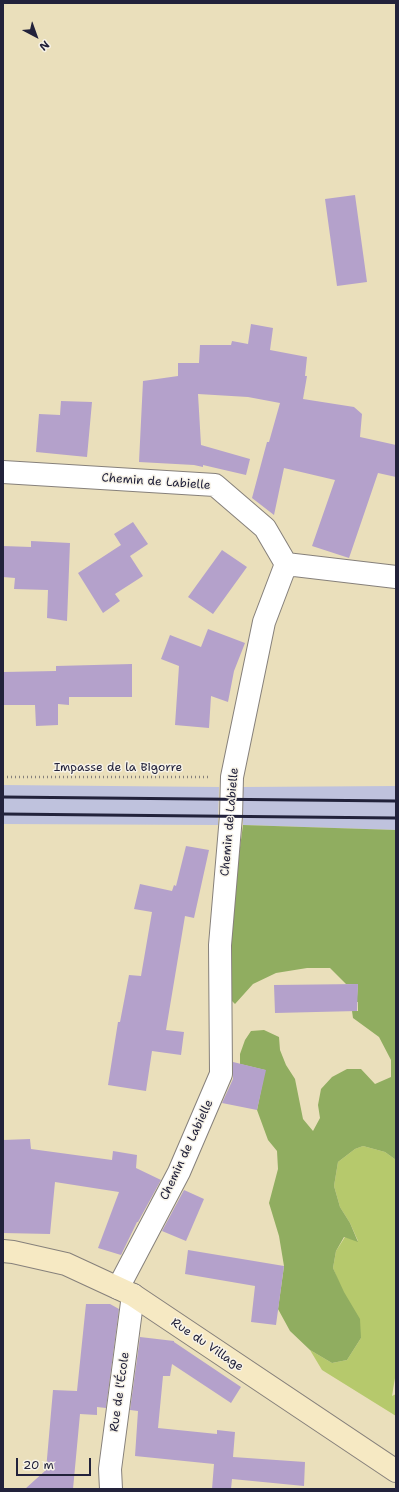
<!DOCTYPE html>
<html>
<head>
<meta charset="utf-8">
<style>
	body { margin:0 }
	#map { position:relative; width:399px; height:1492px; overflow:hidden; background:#eadfbb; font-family:"Shantell Sans",sans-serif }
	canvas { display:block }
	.frame { position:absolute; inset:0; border:4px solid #22223b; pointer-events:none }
	.north { position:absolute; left:16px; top:16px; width:40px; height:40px; -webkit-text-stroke:3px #f7f3e8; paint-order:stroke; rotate:139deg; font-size:11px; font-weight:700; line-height:16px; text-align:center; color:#22223b }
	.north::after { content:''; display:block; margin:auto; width:14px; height:18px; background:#22223b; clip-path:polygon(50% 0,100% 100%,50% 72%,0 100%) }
	.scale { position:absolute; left:16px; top:1458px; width:75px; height:18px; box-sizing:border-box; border:2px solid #22223b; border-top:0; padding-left:5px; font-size:12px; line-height:14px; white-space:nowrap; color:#22223b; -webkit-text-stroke:3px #f7f3e8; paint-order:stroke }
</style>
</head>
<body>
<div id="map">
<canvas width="399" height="1492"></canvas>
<div class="frame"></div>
<div class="north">N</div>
<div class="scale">20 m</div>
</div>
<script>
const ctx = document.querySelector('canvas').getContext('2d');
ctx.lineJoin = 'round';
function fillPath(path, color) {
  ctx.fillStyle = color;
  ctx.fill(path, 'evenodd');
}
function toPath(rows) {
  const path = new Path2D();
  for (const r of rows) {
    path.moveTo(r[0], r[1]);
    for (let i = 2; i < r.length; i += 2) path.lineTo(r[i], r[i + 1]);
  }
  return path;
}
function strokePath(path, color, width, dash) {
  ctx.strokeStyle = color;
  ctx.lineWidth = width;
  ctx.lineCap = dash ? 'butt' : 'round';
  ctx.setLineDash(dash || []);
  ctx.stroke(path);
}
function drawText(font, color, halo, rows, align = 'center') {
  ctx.font = font + ' "Shantell Sans",sans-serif';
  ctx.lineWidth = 3;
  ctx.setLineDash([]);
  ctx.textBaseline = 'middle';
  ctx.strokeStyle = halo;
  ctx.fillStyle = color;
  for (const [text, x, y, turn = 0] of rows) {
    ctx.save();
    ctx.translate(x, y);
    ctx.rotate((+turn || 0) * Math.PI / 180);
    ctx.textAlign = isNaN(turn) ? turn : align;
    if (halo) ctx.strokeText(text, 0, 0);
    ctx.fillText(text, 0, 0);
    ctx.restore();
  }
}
fillPath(toPath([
	[3,785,219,787,218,825,3,824],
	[396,786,396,830,243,825,243,787]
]), '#bfc2dd');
fillPath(toPath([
	[363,1146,385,1152,396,1160,396,1372,392,1396,396,1394,396,1416,322,1370,310,1350,332,1363,347,1360,361,1338,333,1268,336,1251,345,1237,358,1241,350,1223,340,1207,334,1186,338,1162,355,1149]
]), '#b6c96c');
fillPath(toPath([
	[243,825,396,830,396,1160,385,1152,363,1146,355,1149,338,1162,334,1186,340,1207,350,1223,358,1242,344,1237,336,1251,333,1268,344,1292,360,1319,361,1338,347,1360,332,1363,310,1350,290,1331,278,1309,284,1266,279,1236,269,1203,278,1169,277,1151,268,1140,257,1110,265,1070,240,1064,240,1054,245,1040,251,1031,264,1030,279,1037,280,1050,286,1065,295,1079,303,1119,313,1131,320,1118,318,1105,321,1089,332,1077,347,1069,361,1069,375,1084,391,1077,391,1060,379,1037,353,1018,352,1011,358,1011,358,1002,352,1002,357,997,358,984,346,984,330,968,307,968,276,973,253,984,235,1004,227,996,234,892]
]), '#90ad60');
fillPath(toPath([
	[355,195,367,282,337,286,325,199],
	[251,324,273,328,270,350,307,357,305,376,307,376,303,399,354,407,362,414,360,437,396,445,396,477,378,473,349,558,312,546,335,480,284,468,274,515,252,498,267,442,269,442,280,403,248,397,198,394,201,445,250,459,246,475,203,465,203,467,194,465,139,462,143,381,178,376,178,363,199,363,200,345,231,345,232,341,248,344],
	[61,401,92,402,87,457,36,452,39,414,60,415],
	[133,522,148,544,130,556,143,576,115,594,120,601,103,613,78,573,121,545,114,534],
	[31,541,70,543,67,621,47,618,48,590,14,589,15,578,3,577,3,546,31,547],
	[222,550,247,567,213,614,188,597],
	[208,629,245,643,234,671,228,702,211,696,209,728,175,725,179,666,161,659,170,635,201,647],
	[132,664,132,697,69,697,69,705,58,704,58,725,36,726,35,705,4,705,4,672,56,671,56,666],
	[186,846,209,850,194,918,185,916,166,1030,184,1032,181,1055,152,1051,146,1091,108,1085,118,1022,120,1022,129,975,141,976,152,912,134,909,140,884,172,891,174,885,176,886],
	[358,984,357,1011,275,1013,274,985],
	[233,1062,266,1070,257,1110,222,1103,233,1079],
	[30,1139,31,1149,112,1160,113,1151,137,1155,136,1168,161,1180,138,1222,137,1222,121,1255,98,1248,119,1192,55,1182,50,1234,3,1233,3,1140],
	[184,1190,204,1199,186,1241,162,1231],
	[188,1250,284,1266,276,1325,251,1322,255,1286,185,1274],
	[86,1304,110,1304,119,1309,106,1408,97,1407,97,1415,80,1414,73,1489,25,1489,46,1470,53,1390,77,1391],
	[140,1337,174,1341,174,1342,241,1387,231,1403,172,1364,170,1376,163,1376,158,1428,217,1434,217,1430,235,1432,233,1457,305,1462,304,1486,232,1479,231,1489,212,1489,214,1464,135,1456,138,1411,130,1410]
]), '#b4a1cb');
const street = toPath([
	[3,472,215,485,265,528,286,564,264,622,232,777,231,816,220,945,221,1074,179,1172,118,1288],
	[286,564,396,577],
	[111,1489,110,1469,133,1295]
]);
const secondary = toPath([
	[3,1251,13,1252,66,1264,133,1295,396,1471]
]);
strokePath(street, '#86807b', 24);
strokePath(secondary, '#86807b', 24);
strokePath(toPath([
	[3,777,208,777]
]), '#86807b', 2.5, [1, 3]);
strokePath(street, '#fff', 22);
strokePath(secondary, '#f6e9c3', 22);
strokePath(toPath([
	[3,797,396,801],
	[3,814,396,818]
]), '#22223b', 3);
drawText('12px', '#22223b', '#f7f3e8', [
	["Chemin de Labielle",156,482,4],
	["Impasse de la Bigorre",118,768],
	["Chemin de Labielle",230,822,-85],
	["Chemin de Labielle",187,1150,-65],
	["Rue du Village",207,1345,34],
	["Rue de l'École",120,1392,-82]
]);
</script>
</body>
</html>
